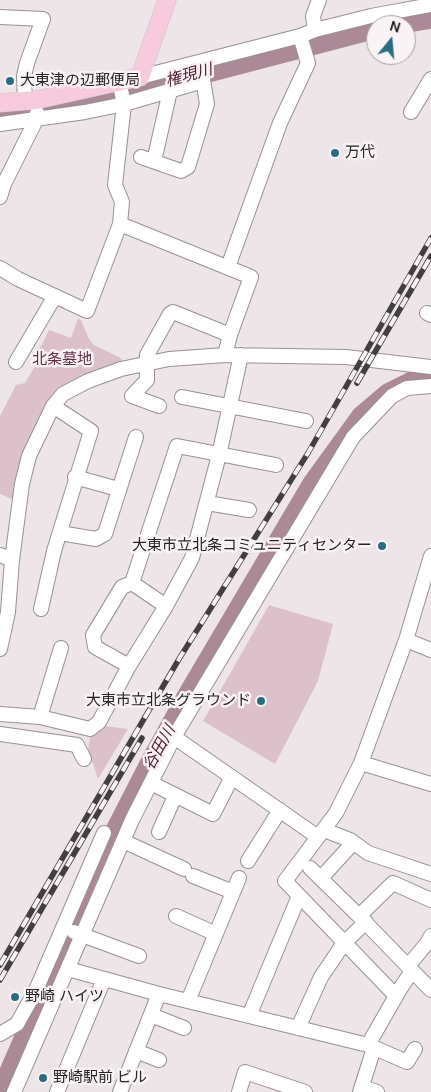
<!DOCTYPE html>
<html>
<head>
<meta charset="utf-8">
<style>
	body { margin:0 }
	#map { position:relative; width:431px; height:1092px; overflow:hidden; background:#ede5e8; font-family:"DM Sans",sans-serif }
	canvas { display:block }
	.north { position:absolute; left:366px; top:15px; width:50px; height:50px; box-sizing:border-box; background:#faf3f5; border:1px solid #a5a0a1; border-radius:50%; rotate:17deg; font-size:14px; font-weight:700; line-height:20px; text-align:center; color:#262324 }
	.north::after { content:''; display:block; margin:auto; width:18px; height:22px; background:#2b6d80; clip-path:polygon(50% 0,100% 100%,50% 72%,0 100%) }
</style>
</head>
<body>
<div id="map">
<canvas width="431" height="1092"></canvas>
<div class="north">N</div>
</div>
<script>
const ctx = document.querySelector('canvas').getContext('2d');
ctx.lineJoin = 'round';
function fillPath(path, color) {
  ctx.fillStyle = color;
  ctx.fill(path, 'evenodd');
}
function toPath(rows) {
  const path = new Path2D();
  for (const r of rows) {
    path.moveTo(r[0], r[1]);
    for (let i = 2; i < r.length; i += 2) path.lineTo(r[i], r[i + 1]);
  }
  return path;
}
function strokePath(path, color, width, dash) {
  ctx.strokeStyle = color;
  ctx.lineWidth = width;
  ctx.lineCap = dash ? 'butt' : 'round';
  ctx.setLineDash(dash || []);
  ctx.stroke(path);
}
function drawText(font, color, halo, rows, align = 'center') {
  ctx.font = font + ' "DM Sans","Noto Sans JP",sans-serif';
  ctx.lineWidth = 5;
  ctx.setLineDash([]);
  ctx.textBaseline = 'middle';
  ctx.strokeStyle = halo;
  ctx.fillStyle = color;
  for (const [text, x, y, turn = 0] of rows) {
    ctx.save();
    ctx.translate(x, y);
    ctx.rotate((+turn || 0) * Math.PI / 180);
    ctx.textAlign = isNaN(turn) ? turn : align;
    if (halo) ctx.strokeText(text, 0, 0);
    ctx.fillText(text, 0, 0);
    ctx.restore();
  }
}
fillPath(toPath([
	[78,318,81,320,89,339,94,345,121,358,122,361,69,384,14,500,0,494,0,416,16,385,25,383,38,361,35,358,49,330,71,338],
	[269,605,333,624,318,681,275,764,203,721],
	[104,726,128,729,98,779,88,749,91,733]
]), '#dcc1cb');
strokePath(toPath([
	[391,25,431,18],
	[0,116,42,110,120,95,376,28],
	[1,1092,112,838,152,760,188,695,312,485,362,416,388,394,420,378,431,379]
]), '#ac8997', 21);
const minor = toPath([
	[0,17,43,19,27,63,24,76,25,101],
	[315,30,313,16,319,0],
	[140,77,300,36,315,30,371,16,431,5],
	[411,112,431,79],
	[0,124,85,112,124,104,203,81],
	[141,157,181,171,188,167,207,104,202,74],
	[154,161,170,91],
	[0,197,4,184,34,124,37,113],
	[120,224,251,277,230,335,225,355],
	[228,267,280,123,308,63,300,36],
	[0,268,18,279,87,311,120,224,122,202,115,185,124,104,119,81],
	[427,313,431,315],
	[16,362,55,296],
	[182,397,306,421],
	[159,406,132,396,147,380,147,355,170,314,173,312,230,335],
	[75,477,118,489],
	[207,503,249,510],
	[60,533,96,539,105,534,136,437],
	[0,555,5,557],
	[132,583,177,446,276,465],
	[41,609,54,551,91,431,53,406],
	[406,640,431,650],
	[0,649,8,612,12,560,22,484,29,456,53,406,63,394,88,381,121,369,169,359,225,355,346,357,431,367],
	[129,666,95,647,93,635,122,587,132,583,166,606],
	[0,714,40,717,90,729,99,722,129,666,166,606,192,558,219,455,241,355],
	[40,717,61,648],
	[0,734,77,745,84,759],
	[174,737,318,837],
	[361,763,431,784],
	[155,785,213,814,232,777],
	[324,830,350,840,368,853,431,874],
	[159,832,175,796],
	[123,841,184,869],
	[248,861,280,810],
	[310,868,359,916,431,990],
	[193,876,233,892],
	[321,878,353,843],
	[176,916,216,934],
	[359,916,393,883,431,900],
	[74,932,139,956],
	[408,966,428,942,431,936],
	[68,969,159,994,368,1045,407,1062,415,1049],
	[396,996,285,881,336,813,361,763,406,640,431,556],
	[188,1001,239,878],
	[151,1015,184,1028],
	[249,1016,299,896],
	[298,1028,321,977,344,943,366,922],
	[0,1034,17,1024,36,990,104,833],
	[368,1045,400,989,412,971],
	[136,1051,159,1060],
	[362,1087,377,1092],
	[14,1092,132,820,174,737,353,437,392,396,407,388,431,386],
	[57,1092,104,979],
	[120,1092,159,994],
	[239,1092,245,1072,305,1092],
	[360,1092,374,1048]
]);
const major = toPath([
	[0,103,36,100,140,77,167,0]
]);
strokePath(minor, '#979193', 16);
strokePath(major, '#c7c6c6', 19);
strokePath(minor, '#fff', 14);
strokePath(major, '#f7cadd', 18);
const rail = toPath([
	[357,383,431,256],
	[0,965,179,659,308,453,431,238],
	[0,980,142,738]
]);
strokePath(rail, '#433f40', 5.5);
strokePath(rail, '#faf3f5', 4, [11]);
for (const [x, y, r, color] of [
	[10,81,5,"#2b6d80"],
	[335,153,5,"#2b6d80"],
	[382,546,5,"#2b6d80"],
	[261,701,5,"#2b6d80"],
	[15,997,5,"#2b6d80"],
	[43,1078,5,"#2b6d80"]
]) {
  const dot = new Path2D();
  dot.arc(x, y, r, 0, 2 * Math.PI);
  ctx.fillStyle = color;
  ctx.fill(dot);
  strokePath(dot, '#faf3f5', 2);
}
drawText('15px', '#262324', '#faf3f5', [
	["大東津の辺郵便局",20,81],
	["万代",345,153],
	["大東市立北条コミュニティセンター",372,546,"right"],
	["大東市立北条グラウンド",251,701,"right"],
	["野崎 ハイツ",25,997],
	["野崎駅前 ビル",53,1078]
], 'left');
drawText('15px', '#623047', '#faf3f5', [
	["北条墓地",62,360]
]);
drawText('italic 16px', '#4d1d34', '#faf3f5', [
	["権現川",189,76,-15],
	["谷田川",160,748,-61]
]);
</script>
</body>
</html>
